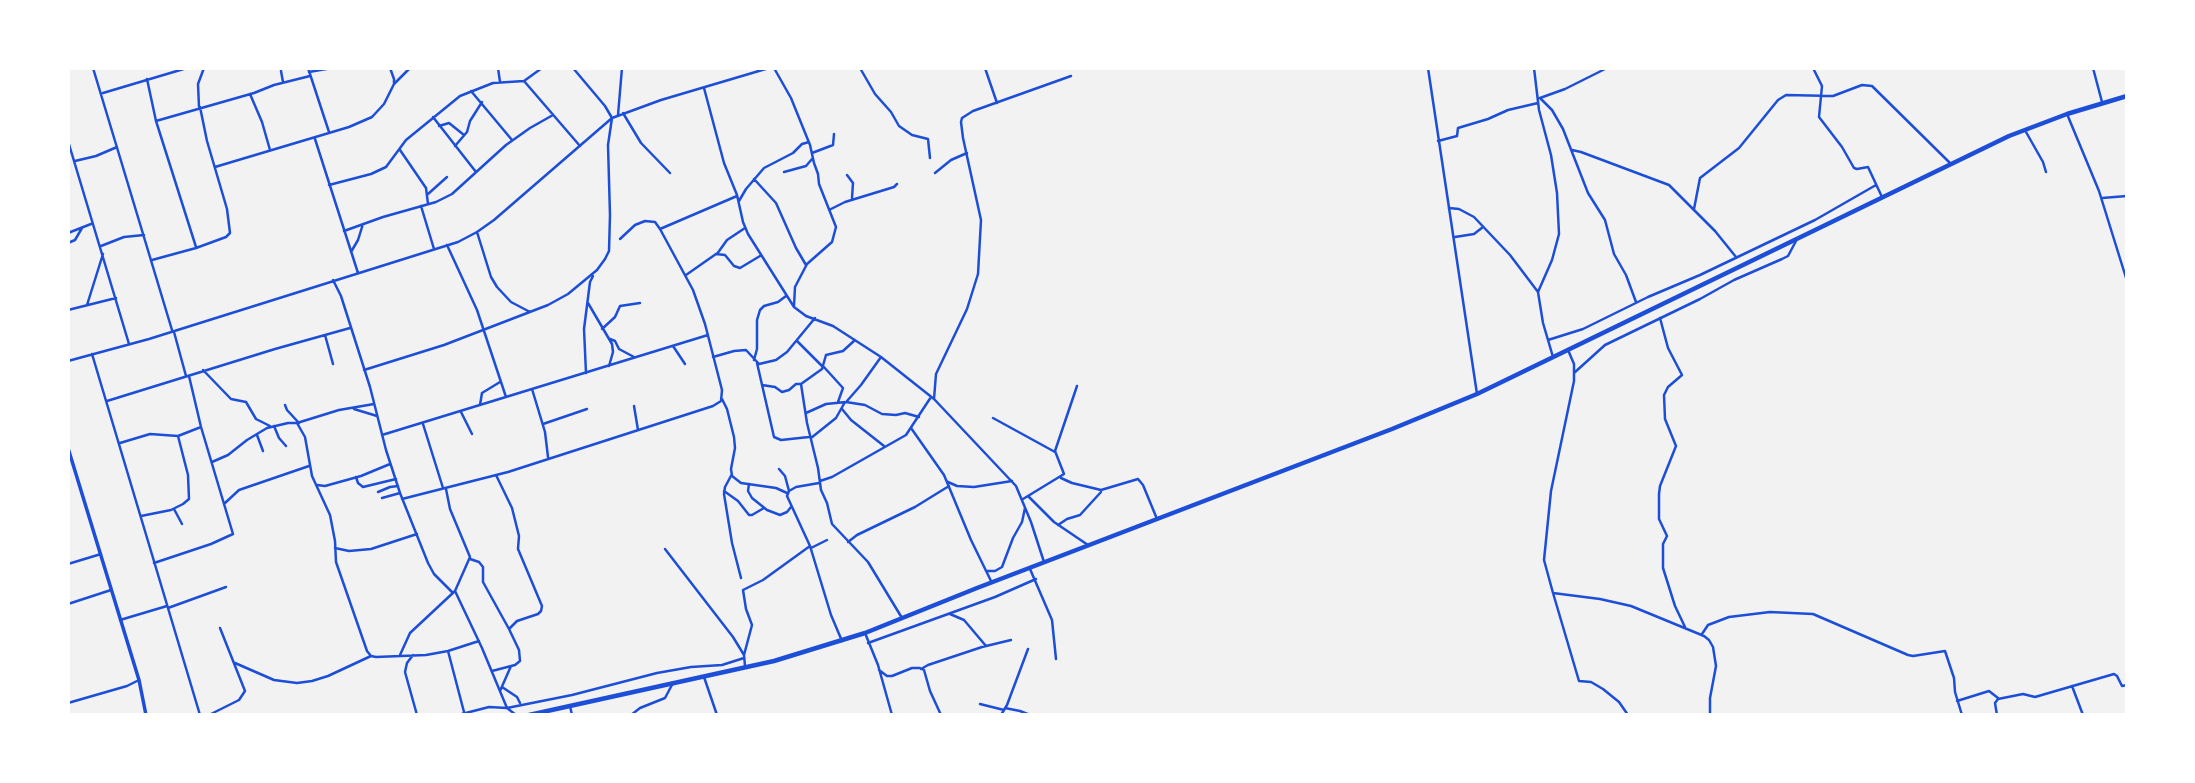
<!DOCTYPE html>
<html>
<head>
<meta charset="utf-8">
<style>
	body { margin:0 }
	#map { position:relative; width:2195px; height:783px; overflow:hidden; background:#f2f2f2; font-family:"Sofia Sans Condensed",sans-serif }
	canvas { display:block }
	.frame { position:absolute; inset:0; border:70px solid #fff; pointer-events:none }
</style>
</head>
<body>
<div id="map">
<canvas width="2195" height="783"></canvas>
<div class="frame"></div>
</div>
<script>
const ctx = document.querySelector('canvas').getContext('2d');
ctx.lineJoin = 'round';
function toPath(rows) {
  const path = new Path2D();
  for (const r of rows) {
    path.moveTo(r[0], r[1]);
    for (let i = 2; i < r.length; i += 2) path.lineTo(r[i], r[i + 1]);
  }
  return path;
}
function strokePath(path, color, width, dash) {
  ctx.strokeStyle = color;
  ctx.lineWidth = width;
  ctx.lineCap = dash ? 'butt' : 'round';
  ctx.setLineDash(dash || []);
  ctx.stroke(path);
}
strokePath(toPath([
	[93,68,172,330],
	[308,68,329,132],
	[498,68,500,82],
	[774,68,791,98,810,145,814,163,818,174,819,184,836,227,832,242,807,264,795,287,794,306],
	[860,68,875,94,891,112,899,126,912,135,928,139,930,158],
	[985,68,997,103],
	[1534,68,1539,110,1551,155,1557,193,1559,234,1552,260,1538,292,1543,323,1553,357],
	[1813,68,1822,86,1819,117,1842,147,1854,168,1857,169,1868,167,1882,197],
	[2093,68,2102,102],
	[281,71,283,82],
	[309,72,332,68],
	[147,79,156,121,196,247],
	[524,81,580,146],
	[394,84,410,68],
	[704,88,724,163,737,195,743,222,748,234,794,307,806,316,833,326,881,357,934,399,1016,486,1031,522,1044,562],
	[471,91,512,140],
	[103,93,187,68],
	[250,94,262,122,270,150],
	[1540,98,1552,110,1563,129,1588,193,1605,220,1614,254,1626,275,1636,302],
	[1540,98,1565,89,1607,68],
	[199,107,198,84,204,68],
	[623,113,641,143,670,173],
	[2067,114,2099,191,2127,281],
	[618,115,622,68],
	[433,117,476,172],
	[156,121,254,93,274,85,310,76],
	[439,126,449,123,464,135],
	[2026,132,2043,162,2046,172],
	[315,139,358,273],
	[68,141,129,344],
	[1438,141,1457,136,1458,128,1488,119,1508,110,1538,103],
	[455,146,467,132,470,121,482,102],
	[400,150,426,188,428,204],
	[1572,150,1581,152,1669,185,1715,231,1736,257],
	[812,153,833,145,834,134],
	[75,161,96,156,117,147],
	[215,167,349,127,372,117,384,104,394,84,394,79,390,68],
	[784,172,806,166,812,159],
	[935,173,951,160,967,153],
	[847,175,853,183,852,198],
	[754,179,776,203,796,248,806,265],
	[329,185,371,174,386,167,406,140,460,96,493,83,524,81,542,68],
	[428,194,447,177],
	[2102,198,2127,196],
	[739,201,746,189,764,168,793,153,802,144,809,142],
	[421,206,434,249],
	[1449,208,1459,209,1474,217,1510,255,1538,292],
	[1694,209,1700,178,1739,148,1778,100,1786,95,1833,96,1862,85,1872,86,1950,163],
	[829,210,845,202,894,187,897,184],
	[660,229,737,196],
	[344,231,383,217,436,202,452,194,506,145,530,128,553,115],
	[477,232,491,277,497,287,511,302,530,312],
	[68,233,91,224],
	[1455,237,1474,234,1483,227],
	[68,243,75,240,82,228],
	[447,245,477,310,506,397],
	[101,246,124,237,144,235],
	[351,252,358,240,363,224],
	[717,254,727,240,745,228],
	[152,260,196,248,226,237,230,233,227,209,207,141,200,107],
	[686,275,716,254,725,255,734,266,740,268,760,256],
	[333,280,341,296,370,387,386,450,400,493,428,563,434,574,453,593],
	[588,303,612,344,613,352,609,366],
	[87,305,103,254],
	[68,310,116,298],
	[1660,318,1668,348,1682,375,1668,387,1664,395,1665,419,1676,446,1660,486,1659,494,1659,519,1667,536,1663,544,1663,568,1675,606,1685,627],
	[602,329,615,317,620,306,640,303],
	[174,332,186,376],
	[325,335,333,364],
	[610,339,615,341,619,349,634,357],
	[855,340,843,351,826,355,822,369,801,384,807,423,818,468,821,490,827,503,832,524,868,562,902,618],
	[1548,340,1583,329,1648,297,1700,275,1815,220,1876,185],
	[797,341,823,367],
	[673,346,685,364],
	[1568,350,1574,364,1574,381,1551,491,1544,560,1553,593,1600,599,1631,606,1704,636,1709,640,1713,647,1716,666,1710,698,1710,715],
	[92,354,200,715],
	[713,357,734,351,746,350,759,364,776,360,787,352,815,318],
	[754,360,757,349,757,320,760,310,764,306,778,302,786,296],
	[68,361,149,339,458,242,477,232,494,220,612,118,661,100,769,68],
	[757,363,774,437,781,440,809,437],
	[823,366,843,388,838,402],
	[203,370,231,399,246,402,256,419,270,426],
	[364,370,444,345,548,305,568,294,597,270,605,259,609,251,610,215,608,145,612,118,605,106,573,68],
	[586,373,584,329,590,282,593,276],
	[1574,373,1605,345,1700,299,1734,280,1782,259,1788,256,1796,241],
	[762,385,775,387,782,392,789,390,796,384,801,384],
	[532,389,545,432,548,457],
	[722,399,727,409,734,437,735,448,731,469,732,476,741,483,776,488,787,493],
	[934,399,936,374,967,309,978,274,981,220,963,138,961,122,962,118,973,111,1071,76],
	[107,401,275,349,350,328],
	[847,401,861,385,881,357],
	[285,405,287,410,299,423],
	[480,405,482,393,500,382],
	[634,406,638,430],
	[354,409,377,416],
	[842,409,851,420,884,446],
	[461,412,472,434],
	[806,413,826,404,846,402,865,405,882,414,896,415,905,413,919,417],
	[993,418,1055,452],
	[297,423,339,410,374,404],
	[423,424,443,488],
	[543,424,587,409],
	[274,426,279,438,286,446],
	[911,428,944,475,971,540,992,583],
	[257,435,263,451],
	[382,435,708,335],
	[811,438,836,418,845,402],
	[120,443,150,434,178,436,201,427],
	[212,462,228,455,247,440,267,428,288,423,297,423,305,437,312,476,330,515,335,541,336,562,367,651,371,656,376,657,426,655,448,651,479,641],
	[779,469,785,476,789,491],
	[732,474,725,487,724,494,732,543,741,578],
	[356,477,358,483,363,487,396,479],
	[1061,478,1072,483,1101,490,1138,479,1143,485,1157,519],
	[820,481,832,477,906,435,931,397],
	[948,482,957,486,974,487,1012,481],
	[819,483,796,487,789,491,787,496,810,546,831,615,842,641],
	[749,484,748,491,752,498,767,510,780,515,787,512,791,507],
	[317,485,325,486,361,476,390,464],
	[724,491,738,501,749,515,752,515,764,508],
	[378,492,390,487,398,486],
	[1028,496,1054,522,1088,545],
	[382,498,400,493],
	[402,499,508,472,713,406,721,401,722,390,705,324,693,290,660,229,655,222,645,221,635,225,620,239],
	[1023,499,1064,474,1055,451,1077,386],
	[225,503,239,490,309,466],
	[174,509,182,524],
	[141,516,171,510,183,504,189,499,188,475,178,436],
	[1058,525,1067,519,1080,515,1101,492],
	[848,542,857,535,915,507,949,486],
	[335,548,349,551,371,549,417,534],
	[811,548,827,540],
	[665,549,733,637,744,655,745,666],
	[470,559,479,562,483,567,483,582,509,629],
	[154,563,211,544,233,534,201,427,189,376],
	[68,564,101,554],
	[1030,569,1052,620,1056,659],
	[986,571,995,571,1002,567,1013,538,1022,522,1025,508],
	[455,591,482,648,507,708,516,715],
	[1553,593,1579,681,1591,682,1603,689,1619,702,1628,715],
	[68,604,111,590],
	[168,608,226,587],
	[950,614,964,620,986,646],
	[120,620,167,606],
	[865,633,878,665,892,715],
	[1702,634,1708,625,1729,617,1770,612,1813,614,1908,655,1913,656,1945,651,1954,678,1955,692,1962,715],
	[868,643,995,597,1036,579],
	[448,651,464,712],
	[400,655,410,633,455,591,470,557,450,509,446,489],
	[413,655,407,663,405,672,417,715],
	[744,655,752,625,746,609,743,590,763,580,810,546],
	[235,663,274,680,297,683,312,681,328,676,371,656],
	[921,669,928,665,982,647,1011,640],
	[879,670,887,676,892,676,912,668,920,668,924,670,930,691,941,715],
	[492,671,515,665,520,661,519,650,509,629,517,621,538,614,541,611,542,606,518,549,519,536,512,508,496,475],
	[704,677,717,715],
	[2072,686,2083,715],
	[502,687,517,697,520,703],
	[500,691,511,666],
	[1957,701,1989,691,1998,698],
	[68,703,127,686,139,680],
	[980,704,1004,710],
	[570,706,572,715],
	[1005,708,1020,711,1030,715],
	[209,715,239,700,245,691,220,628],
	[458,715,489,707,507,708,572,695,657,673,691,667,722,665,744,658],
	[631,715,640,708,665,698,673,683],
	[1001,715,1007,705,1028,649],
	[1997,715,1995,703,1998,699,2023,694,2035,697,2114,674,2117,676,2122,686,2127,685]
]), '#1d4ed8', 2.5);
strokePath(toPath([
	[1428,68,1477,394]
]), '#1d4ed8', 2.5);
strokePath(toPath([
	[68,448,139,680,146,715]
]), '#1d4ed8', 3.5);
strokePath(toPath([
	[529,715,774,661,865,633,977,588,1392,429,1477,394,2009,136,2067,114,2127,96]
]), '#1d4ed8', 4.5);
</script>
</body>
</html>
